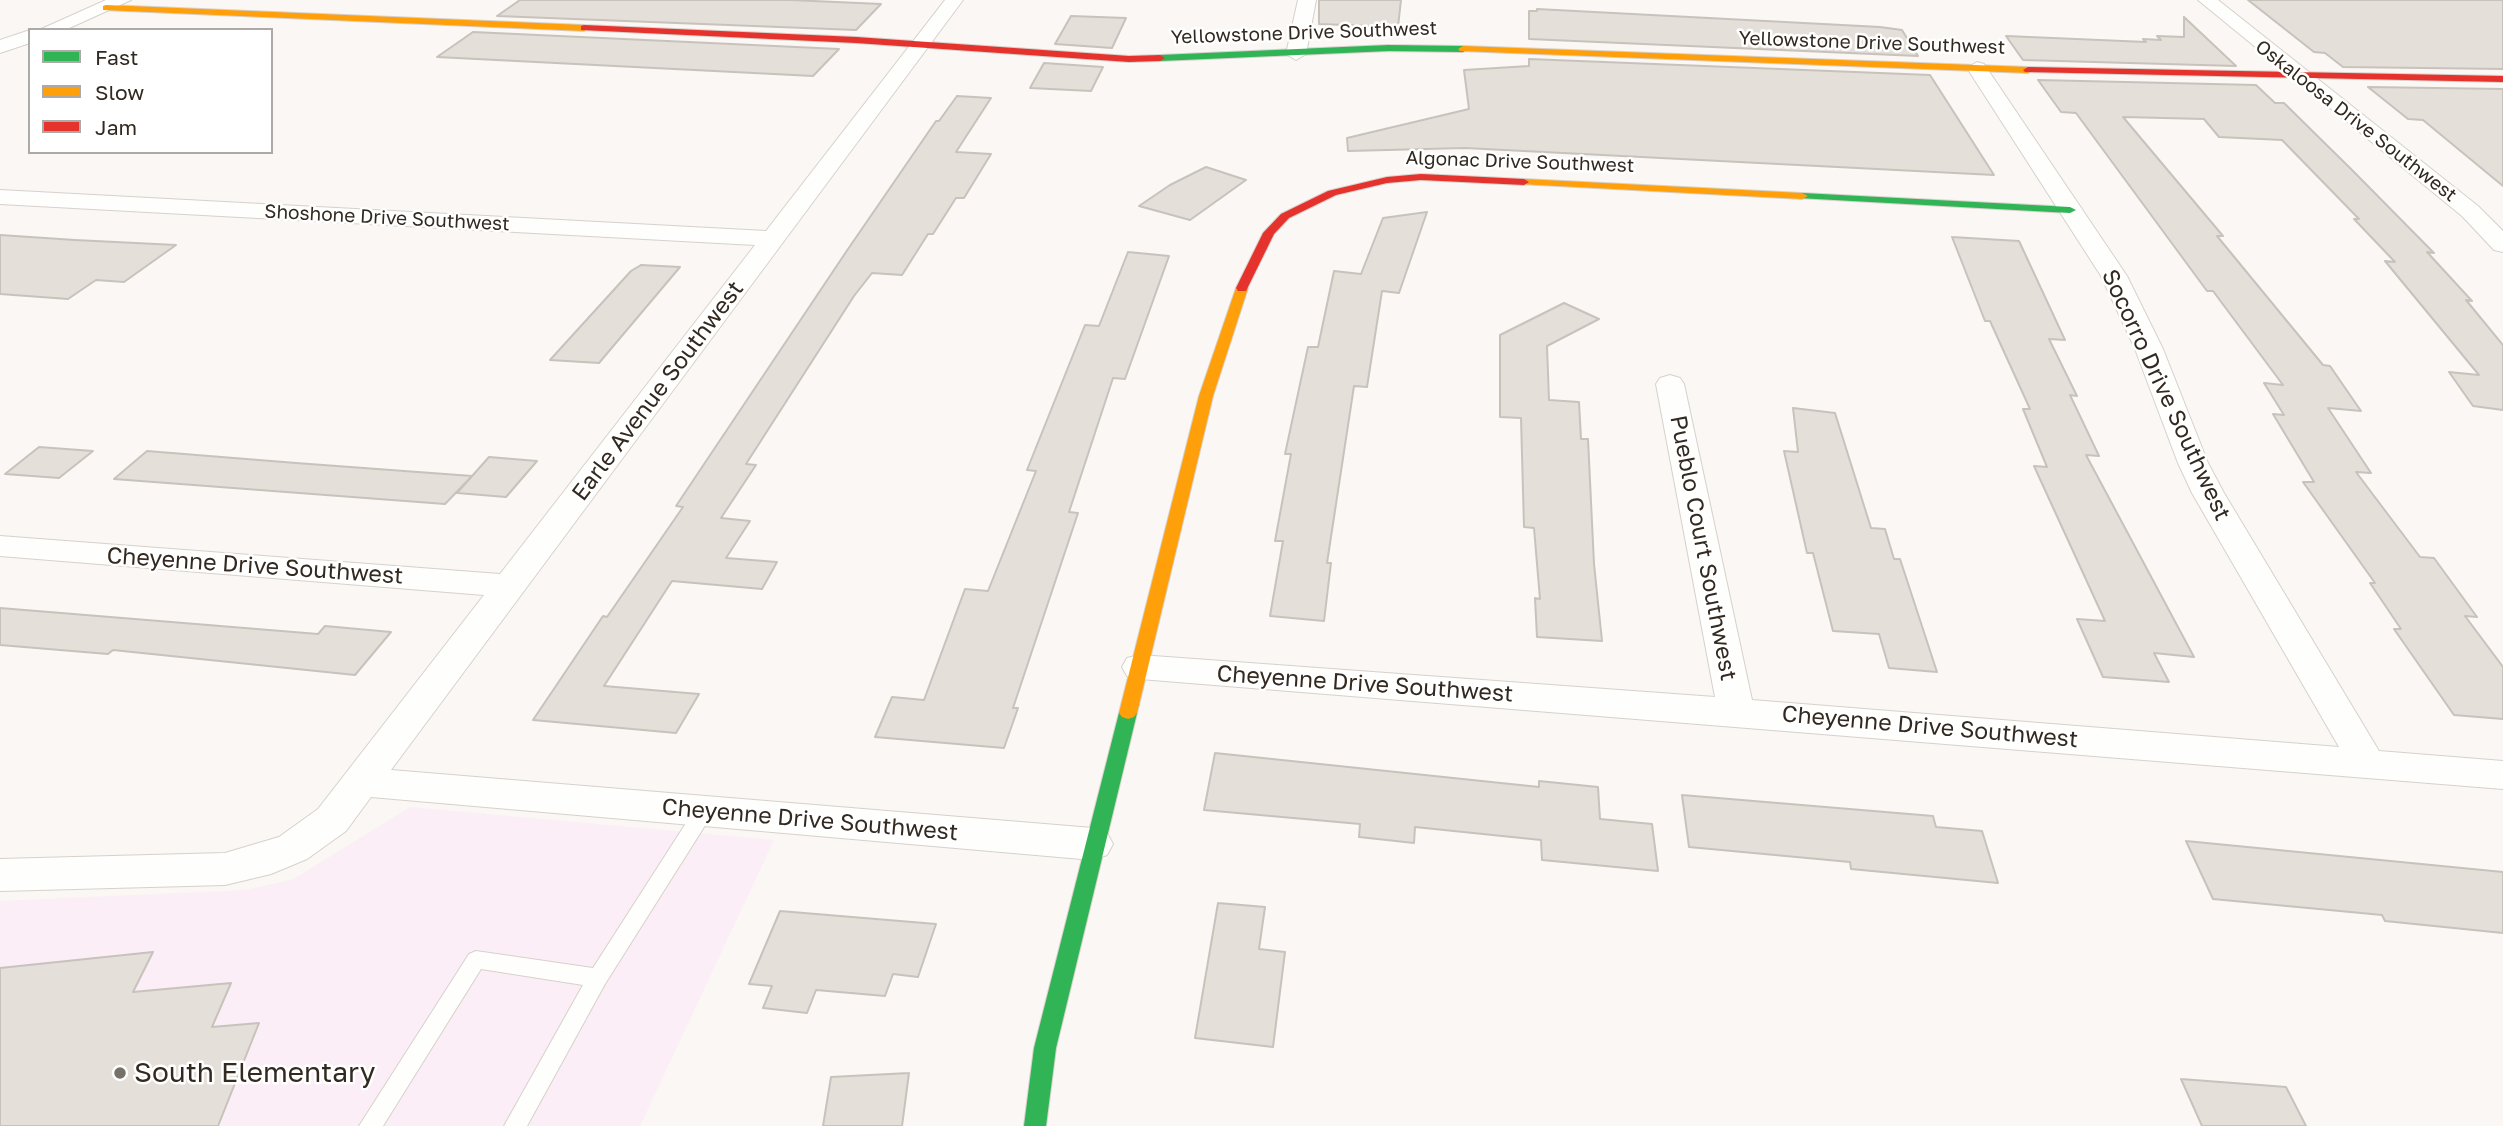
<!DOCTYPE html>
<html>
<head>
<meta charset="utf-8">
<style>
	body { margin:0 }
	#map { position:relative; width:2503px; height:1126px; overflow:hidden; background:#faf7f4; font-family:"Golos Text",sans-serif }
	canvas { display:block }
	.legend { position:absolute; left:28px; top:28px; width:245px; height:126px; box-sizing:border-box; background:#fff; border:2px solid #ada9a6; margin:0; padding:9px 12px; list-style:none; font-size:21px; color:#322920 }
	.legend li { display:flex; align-items:center; gap:14px; height:35px }
	.legend b { width:35px; border:2px solid #ada9a6 }
</style>
</head>
<body>
<div id="map">
<canvas width="2503" height="1126"></canvas>
<ul class="legend">
<li><b style="height:9px;background:#30b455"></b>Fast</li>
<li><b style="height:9px;background:#ff9f0a"></b>Slow</li>
<li><b style="height:9px;background:#e5322d"></b>Jam</li>
</ul>
</div>
<script>
const ctx = document.querySelector('canvas').getContext('2d');
ctx.lineJoin = 'round';
function fillPath(path, color) {
  ctx.fillStyle = color;
  ctx.fill(path, 'evenodd');
}
function toPath(rows) {
  const path = new Path2D();
  for (const r of rows) {
    path.moveTo(r[0], r[1]);
    for (let i = 2; i < r.length; i += 2) path.lineTo(r[i], r[i + 1]);
  }
  return path;
}
function strokePath(path, color, width, dash) {
  ctx.strokeStyle = color;
  ctx.lineWidth = width;
  ctx.lineCap = dash ? 'butt' : 'round';
  ctx.setLineDash(dash || []);
  ctx.stroke(path);
}
function drawText(font, color, halo, rows, align = 'center') {
  ctx.font = font + ' "Golos Text",sans-serif';
  ctx.lineWidth = 5;
  ctx.setLineDash([]);
  ctx.textBaseline = 'middle';
  ctx.strokeStyle = halo;
  ctx.fillStyle = color;
  for (const [text, x, y, turn = 0] of rows) {
    ctx.save();
    ctx.translate(x, y);
    ctx.rotate((+turn || 0) * Math.PI / 180);
    ctx.textAlign = isNaN(turn) ? turn : align;
    if (halo) ctx.strokeText(text, 0, 0);
    ctx.fillText(text, 0, 0);
    ctx.restore();
  }
}
fillPath(toPath([
	[410,807,774,840,640,1126,0,1126,0,901,246,890,294,879]
]), '#fbeef6');
const building = toPath([
	[520,0,791,0,881,4,856,30,497,16,520,0],
	[1319,0,1401,0,1398,27,1319,24,1319,0],
	[2248,0,2503,0,2503,69,2343,67,2325,53,2314,52,2248,0],
	[1537,9,1880,27,1902,30,1918,56,1529,39,1529,11,1537,11,1537,9],
	[1071,16,1126,18,1112,48,1055,44,1071,16],
	[2184,17,2236,66,2023,60,2006,36,2146,42,2143,39,2161,40,2157,36,2184,37,2184,17],
	[473,32,839,49,813,76,437,57,473,32],
	[1529,59,1930,75,1994,175,1465,148,1348,151,1347,138,1469,109,1464,70,1529,66,1529,59],
	[1044,63,1103,67,1091,91,1030,88,1044,63],
	[2038,80,2256,85,2275,103,2284,103,2353,171,2434,253,2427,252,2472,301,2466,300,2503,345,2503,410,2473,406,2449,372,2479,375,2385,261,2395,262,2354,219,2359,219,2282,140,2219,137,2204,119,2123,117,2223,236,2217,236,2323,365,2330,366,2361,411,2328,408,2371,473,2356,472,2420,557,2434,558,2477,617,2465,616,2503,667,2503,719,2454,715,2394,629,2401,629,2370,583,2375,583,2303,482,2314,482,2273,414,2284,415,2264,383,2283,385,2213,291,2207,291,2076,113,2061,112,2038,80],
	[2368,87,2503,89,2503,186,2423,120,2408,119,2368,87],
	[957,96,991,98,956,152,991,154,964,198,956,198,933,234,928,234,902,275,872,273,854,296,746,464,756,465,721,518,750,521,726,558,777,562,762,589,672,581,604,686,699,694,676,733,533,720,603,616,607,617,683,507,676,506,846,252,936,121,939,121,957,96],
	[1206,167,1246,180,1190,220,1139,206,1170,185,1206,167],
	[1427,212,1399,293,1382,291,1367,387,1354,386,1327,563,1331,563,1324,621,1270,616,1283,541,1275,541,1291,454,1285,454,1308,347,1318,347,1334,271,1361,274,1383,218,1427,212],
	[0,235,75,240,176,245,124,282,96,280,68,299,0,294,0,235],
	[1952,237,2019,241,2065,340,2049,339,2077,396,2070,395,2099,456,2086,455,2194,657,2154,653,2169,682,2103,677,2077,619,2105,621,2034,466,2047,467,2023,409,2030,409,1990,321,1985,321,1952,237],
	[1128,252,1169,256,1125,379,1113,378,1069,512,1078,513,1013,708,1018,708,1004,748,875,737,892,697,924,700,965,589,988,591,1036,471,1027,470,1085,325,1099,326,1128,252],
	[641,265,680,267,599,363,550,360,631,271,641,265],
	[1564,303,1599,319,1547,346,1549,400,1579,402,1581,439,1588,439,1594,564,1602,641,1537,637,1535,598,1540,599,1534,528,1524,527,1521,418,1500,417,1500,335,1564,303],
	[1793,408,1835,413,1871,528,1885,529,1894,559,1900,559,1937,672,1889,668,1879,634,1833,631,1813,553,1807,553,1784,451,1798,452,1793,408],
	[39,447,93,451,59,478,5,474,39,447],
	[147,451,296,463,472,476,445,504,114,479,147,451],
	[489,457,537,461,506,497,457,493,489,457],
	[0,608,318,634,325,626,391,632,355,675,113,650,108,654,0,645,0,608],
	[1215,753,1539,787,1539,781,1598,787,1600,819,1652,824,1658,871,1542,860,1541,840,1415,827,1414,843,1359,837,1360,824,1204,810,1215,753],
	[1682,795,1933,816,1936,827,1982,831,1998,883,1851,869,1850,862,1689,847,1682,795],
	[2186,841,2503,872,2503,933,2385,921,2382,915,2213,899,2186,841],
	[1218,903,1265,907,1259,949,1285,952,1273,1047,1195,1038,1218,903],
	[780,911,936,924,918,977,893,974,885,996,816,990,807,1013,763,1008,772,986,749,984,780,911],
	[153,952,133,992,231,983,212,1027,259,1023,218,1126,0,1126,0,968,153,952],
	[909,1073,902,1126,823,1126,831,1077,909,1073],
	[2181,1079,2286,1087,2306,1126,2202,1126,2181,1079]
]);
fillPath(building, '#e5dfd9');
strokePath(building, '#c8c2bc', 2);
const lane = toPath([
	[704,804,711,806,713,811,711,816,605,984,527,1126,504,1126,583,985,481,969,383,1126,359,1126,469,954,476,951,593,968,697,806,704,804]
]);
const street = toPath([
	[106,0,131,0,65,30,39,30,106,0],
	[945,0,963,0,391,770,1093,828,1107,833,1113,844,1107,855,1093,860,371,797,346,831,307,859,271,874,225,885,0,891,0,859,225,853,279,837,318,809,484,595,0,556,0,536,500,574,755,245,0,204,0,190,766,231,945,0],
	[1298,0,1316,0,1306,54,1296,60,1286,54,1298,0],
	[2198,0,2218,0,2478,206,2503,231,2503,252,2494,250,2462,216,2198,0],
	[30,30,30,43,0,53,0,40,30,30],
	[1977,62,1984,64,2127,276,2163,349,2208,463,2224,493,2379,751,2503,761,2503,789,1140,679,1127,676,1122,667,1127,658,1140,655,1715,697,1656,384,1660,378,1670,375,1680,378,1684,384,1752,700,2339,747,2192,493,2178,463,2135,349,2101,276,1967,68,1977,62]
]);
const fast = toPath([
	[1389,45,1463,46,1468,49,1463,52,1389,51,1160,61,1155,58,1160,55,1389,45],
	[1802,193,2070,207,2076,210,2070,213,1798,198,1796,196,1802,193],
	[1128,707,1134,709,1137,713,1056,1048,1046,1126,1024,1126,1034,1048,1119,713,1122,709,1128,707]
]);
const slow = toPath([
	[106,5,584,25,588,28,584,31,103,10,103,6,106,5],
	[1463,46,2028,67,2033,70,2028,73,1460,51,1458,49,1463,46],
	[1524,179,1802,193,1808,196,1802,199,1520,184,1519,182,1524,179],
	[1242,284,1248,288,1213,396,1137,713,1134,717,1128,719,1122,717,1119,713,1199,396,1236,288,1242,284]
]);
const jam = toPath([
	[584,25,856,37,1129,56,1160,55,1165,58,1160,61,1129,62,856,43,581,30,581,26,584,25],
	[2028,67,2503,76,2503,82,2025,72,2023,70,2028,67],
	[1421,174,1524,179,1529,182,1524,185,1421,180,1387,183,1336,195,1289,218,1274,234,1246,291,1238,291,1236,288,1263,233,1281,214,1328,191,1387,177,1421,174]
]);
strokePath(lane, '#d7d1cb', 2);
strokePath(street, '#d7d1cb', 2);
strokePath(fast, '#d7d1cb', 2);
strokePath(slow, '#d7d1cb', 2);
strokePath(jam, '#d7d1cb', 2);
fillPath(lane, '#fefefd');
fillPath(street, '#fefefd');
fillPath(fast, '#30b455');
fillPath(slow, '#ff9f0a');
fillPath(jam, '#e5322d');
for (const [x, y, r, color] of [
	[120,1073,7,"#78716a"]
]) {
  const dot = new Path2D();
  dot.arc(x, y, r, 0, 2 * Math.PI);
  ctx.fillStyle = color;
  ctx.fill(dot);
  strokePath(dot, '#fff', 2.5);
}
drawText('19px', '#322920', '#fff', [
	["Yellowstone Drive Southwest",1304,33,-2],
	["Yellowstone Drive Southwest",1872,43,2],
	["Oskaloosa Drive Southwest",2356,121,38],
	["Algonac Drive Southwest",1520,162,2],
	["Shoshone Drive Southwest",387,218,3]
]);
drawText('23px', '#322920', '#fff', [
	["Earle Avenue Southwest",658,391,-53],
	["Socorro Drive Southwest",2166,395,65],
	["Pueblo Court Southwest",1703,548,79],
	["Cheyenne Drive Southwest",255,566,4],
	["Cheyenne Drive Southwest",1365,684,4],
	["Cheyenne Drive Southwest",1930,727,5],
	["Cheyenne Drive Southwest",810,820,5]
]);
drawText('28px', '#322920', '#fff', [
	["South Elementary",134,1073]
], 'left');
</script>
</body>
</html>
